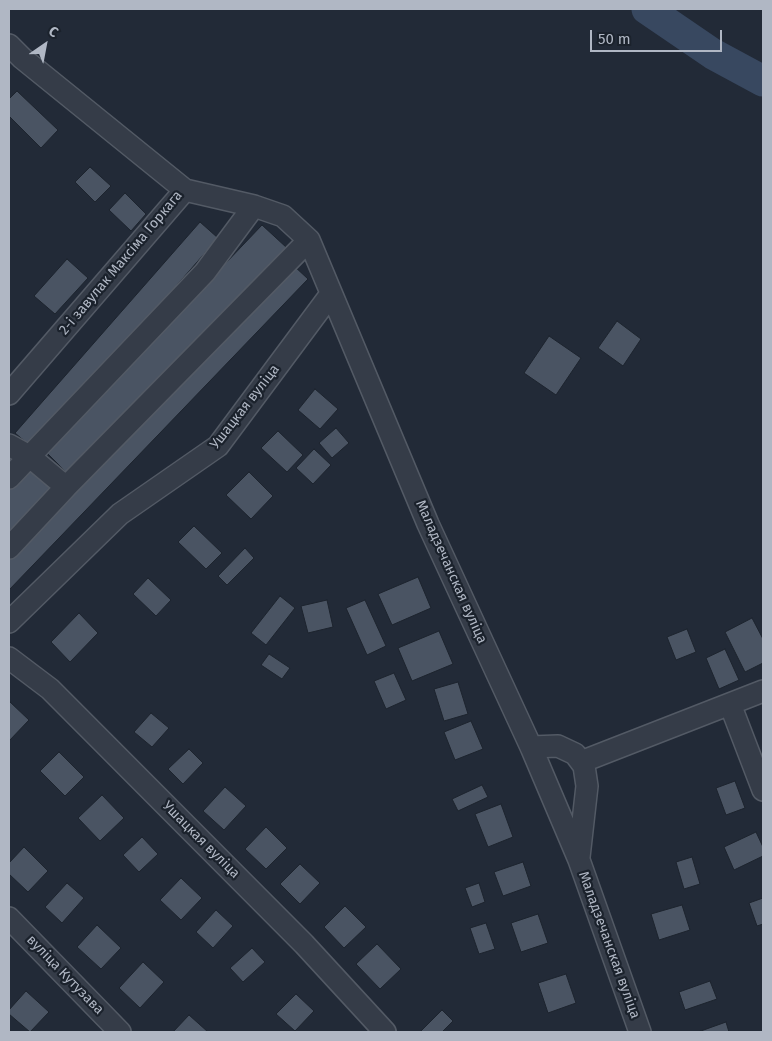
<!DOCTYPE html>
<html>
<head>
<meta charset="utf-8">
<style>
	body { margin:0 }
	#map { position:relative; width:772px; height:1041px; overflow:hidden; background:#222a37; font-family:"Fira Sans",sans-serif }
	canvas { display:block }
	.frame { position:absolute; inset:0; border:10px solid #b0b7c4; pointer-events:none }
	.north { position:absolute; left:20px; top:20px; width:50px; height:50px; -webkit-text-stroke:4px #1b222c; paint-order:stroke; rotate:33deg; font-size:14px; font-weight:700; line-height:20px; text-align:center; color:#b0b7c4 }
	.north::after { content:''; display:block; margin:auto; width:18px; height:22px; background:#b0b7c4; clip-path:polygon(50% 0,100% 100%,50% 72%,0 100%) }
	.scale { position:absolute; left:590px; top:30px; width:132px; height:22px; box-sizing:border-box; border:2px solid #b0b7c4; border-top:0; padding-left:6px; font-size:15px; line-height:18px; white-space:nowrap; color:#b0b7c4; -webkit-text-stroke:4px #1b222c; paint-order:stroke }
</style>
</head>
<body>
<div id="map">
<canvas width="772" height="1041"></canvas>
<div class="frame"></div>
<div class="north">С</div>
<div class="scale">50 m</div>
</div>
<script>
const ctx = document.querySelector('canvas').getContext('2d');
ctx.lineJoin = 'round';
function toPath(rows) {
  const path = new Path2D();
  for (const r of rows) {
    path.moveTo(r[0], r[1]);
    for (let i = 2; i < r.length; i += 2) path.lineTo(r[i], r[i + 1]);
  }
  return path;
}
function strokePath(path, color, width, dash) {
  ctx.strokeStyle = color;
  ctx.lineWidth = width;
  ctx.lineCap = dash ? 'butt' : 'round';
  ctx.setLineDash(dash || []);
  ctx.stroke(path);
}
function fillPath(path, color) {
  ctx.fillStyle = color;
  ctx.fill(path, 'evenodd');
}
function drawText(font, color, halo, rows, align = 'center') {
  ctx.font = font + ' "Fira Sans",sans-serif';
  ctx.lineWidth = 4.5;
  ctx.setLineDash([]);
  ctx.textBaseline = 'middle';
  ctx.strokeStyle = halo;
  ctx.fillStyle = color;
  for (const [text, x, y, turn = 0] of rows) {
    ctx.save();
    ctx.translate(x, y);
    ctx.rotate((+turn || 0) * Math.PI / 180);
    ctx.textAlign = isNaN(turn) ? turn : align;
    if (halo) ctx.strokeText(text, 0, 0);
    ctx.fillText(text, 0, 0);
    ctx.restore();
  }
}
strokePath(toPath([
	[647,9,713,54,763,81]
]), '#384860', 31);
const building = toPath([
	[17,91,58,130,41,148,9,116,9,99,17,91],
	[90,167,111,186,95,202,75,182,90,167],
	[125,193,146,214,131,231,109,210,125,193],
	[200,222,218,238,34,449,15,433,200,222],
	[262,225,287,248,70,476,46,452,262,225],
	[67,259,88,278,55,314,34,296,67,259],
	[293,265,308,279,9,590,9,560,293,265],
	[617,321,641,339,623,366,598,348,617,321],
	[549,336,581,358,556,395,524,373,549,336],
	[315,389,338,409,320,429,298,410,315,389],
	[336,428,349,443,332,458,319,443,336,428],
	[278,431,303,455,287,472,261,448,278,431],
	[314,449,331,465,313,484,296,468,314,449],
	[28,467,55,493,9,542,9,488,28,467],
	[249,472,273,496,251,519,226,495,249,472],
	[194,526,222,553,206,569,178,542,194,526],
	[245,548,254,558,227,585,218,576,245,548],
	[418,577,431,608,392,625,378,594,418,577],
	[148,578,171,600,156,616,133,594,148,578],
	[280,596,295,608,266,645,251,633,280,596],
	[327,600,333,627,308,633,301,606,327,600],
	[365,600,386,646,367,655,346,608,365,600],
	[79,613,98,633,70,662,51,642,79,613],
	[752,618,763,639,763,663,745,672,725,632,752,618],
	[687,629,696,652,676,660,667,637,687,629],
	[439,631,453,664,412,681,398,648,439,631],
	[725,649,739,680,719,689,706,658,725,649],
	[269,654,290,668,282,679,261,665,269,654],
	[394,673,406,700,386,709,374,681,394,673],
	[458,682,468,714,444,721,434,689,458,682],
	[10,702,29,720,9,741,9,704,10,702],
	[151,713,169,728,152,747,134,732,151,713],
	[471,721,483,749,455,760,444,732,471,721],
	[189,749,203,763,183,784,168,769,189,749],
	[59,752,84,777,65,796,40,771,59,752],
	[735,781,745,808,726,815,716,788,735,781],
	[482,785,488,797,458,811,452,799,482,785],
	[225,787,246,806,224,830,203,811,225,787],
	[102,795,124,818,100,841,78,818,102,795],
	[501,804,513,837,488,847,475,814,501,804],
	[266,827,287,848,266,869,245,849,266,827],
	[756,832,763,847,763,856,734,870,724,847,756,832],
	[142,837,158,854,139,872,123,855,142,837],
	[24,847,48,871,28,892,9,874,9,863,24,847],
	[692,857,700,884,684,889,676,862,692,857],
	[523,862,531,886,503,896,494,872,523,862],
	[300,864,320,883,300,904,280,884,300,864],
	[181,878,202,898,181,920,160,900,181,878],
	[67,883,84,898,62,923,45,907,67,883],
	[479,883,485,902,472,907,465,888,479,883],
	[763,898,763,924,757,926,749,903,763,898],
	[682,905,690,930,659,940,651,914,682,905],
	[345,906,366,927,344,948,324,927,345,906],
	[216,910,233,926,213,948,196,932,216,910],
	[538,914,548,943,521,952,511,923,538,914],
	[486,923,495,949,479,954,470,928,486,923],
	[97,925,121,948,101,969,77,947,97,925],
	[377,944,401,969,380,989,356,964,377,944],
	[252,948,265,962,243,982,230,968,252,948],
	[143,962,164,982,140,1008,119,988,143,962],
	[566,974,576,1003,548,1013,538,983,566,974],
	[710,981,717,999,685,1010,679,992,710,981],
	[26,991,49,1012,30,1032,9,1014,9,1010,26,991],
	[296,994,314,1011,295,1031,276,1014,296,994],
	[442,1010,453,1021,442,1032,422,1032,421,1031,442,1010],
	[189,1015,208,1032,173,1032,189,1015],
	[726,1022,729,1032,698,1032,726,1022]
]);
fillPath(building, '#4a5463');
strokePath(building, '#1d242e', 1);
const minor = toPath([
	[9,45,22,58,185,190,254,206,283,216,309,240,428,524,531,747,579,860,640,1032],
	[9,394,185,190],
	[9,445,29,456,66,487],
	[9,478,205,272,254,206],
	[9,548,66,487,309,240],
	[9,622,120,514,218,446,331,294],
	[9,658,50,689,304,944,385,1032],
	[730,704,763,790],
	[531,747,558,746,575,754,584,766,587,786,579,857],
	[581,762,763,691],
	[9,918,120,1032]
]);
strokePath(minor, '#535a65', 24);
strokePath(minor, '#353c48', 21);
drawText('14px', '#b0b7c4', '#1b222c', [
	["2-і завулак Максіма Горкага",121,263,-50],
	["Ушацкая вуліца",245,407,-52],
	["Маладзечанская вуліца",451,572,66],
	["Ушацкая вуліца",201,840,45],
	["Маладзечанская вуліца",609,945,70],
	["вуліца Кутузава",65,975,46]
]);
</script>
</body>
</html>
